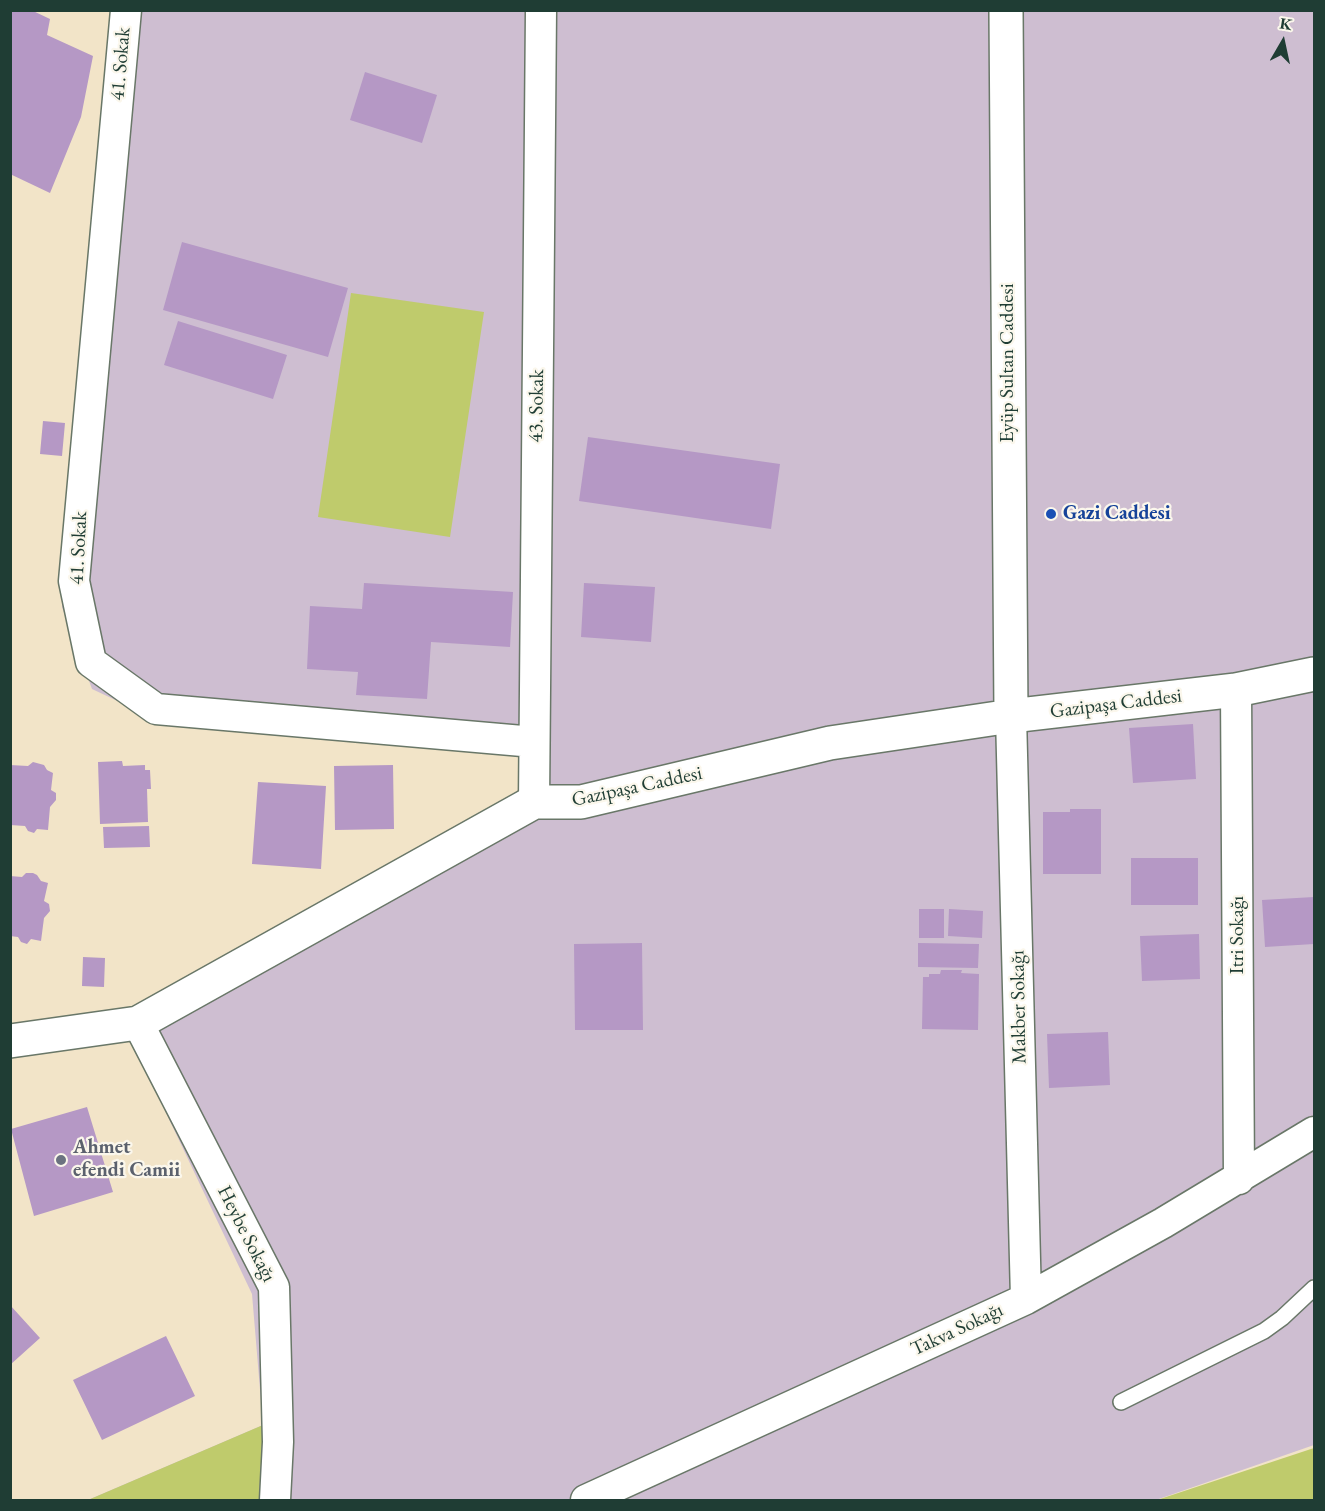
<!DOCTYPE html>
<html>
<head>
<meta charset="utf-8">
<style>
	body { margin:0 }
	#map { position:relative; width:1325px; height:1511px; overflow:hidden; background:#f2e4c8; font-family:"EB Garamond",serif }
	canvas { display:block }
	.frame { position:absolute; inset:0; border:12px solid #1f3d34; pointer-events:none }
	.north { position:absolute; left:1253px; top:12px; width:60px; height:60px; -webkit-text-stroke:4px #fbf7ec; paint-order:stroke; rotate:9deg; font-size:16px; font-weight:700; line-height:24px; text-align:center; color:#1f3d34 }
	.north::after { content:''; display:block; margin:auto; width:21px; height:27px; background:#1f3d34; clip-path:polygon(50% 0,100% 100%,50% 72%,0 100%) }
</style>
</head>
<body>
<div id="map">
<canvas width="1325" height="1511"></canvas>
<div class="frame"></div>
<div class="north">K</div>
</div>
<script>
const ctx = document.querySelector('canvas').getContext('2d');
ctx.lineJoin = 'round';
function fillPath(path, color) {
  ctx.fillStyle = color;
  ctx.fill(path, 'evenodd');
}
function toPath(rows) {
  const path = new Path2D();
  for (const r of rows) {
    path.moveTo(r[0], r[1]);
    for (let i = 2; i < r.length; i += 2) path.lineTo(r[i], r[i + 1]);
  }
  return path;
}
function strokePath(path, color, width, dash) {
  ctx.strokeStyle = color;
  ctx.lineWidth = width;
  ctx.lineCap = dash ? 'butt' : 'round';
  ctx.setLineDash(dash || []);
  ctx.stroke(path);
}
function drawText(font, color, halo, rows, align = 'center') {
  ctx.font = font + ' "EB Garamond",serif';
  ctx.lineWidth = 4.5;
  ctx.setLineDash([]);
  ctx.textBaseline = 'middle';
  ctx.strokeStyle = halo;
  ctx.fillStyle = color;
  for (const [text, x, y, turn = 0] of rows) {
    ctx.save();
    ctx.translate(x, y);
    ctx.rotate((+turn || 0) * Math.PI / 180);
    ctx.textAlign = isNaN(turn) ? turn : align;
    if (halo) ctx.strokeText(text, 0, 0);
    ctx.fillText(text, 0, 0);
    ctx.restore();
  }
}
fillPath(toPath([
	[118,11,1314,11,1314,1445,1156,1500,88,1500,263,1425,252,1294,122,1020,520,799,519,749,160,721,92,689,62,607]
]), '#cebed1');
fillPath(toPath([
	[351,293,484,312,450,537,318,517],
	[263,1425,259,1500,88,1500],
	[1314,1448,1314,1500,1157,1500]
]), '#bfcb6c');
fillPath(toPath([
	[10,10,31,10,50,19,47,35,93,56,81,117,50,193,10,174],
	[365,72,437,95,422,143,350,120],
	[182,242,348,288,328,357,163,310],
	[178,321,287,355,273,399,164,365],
	[43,421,65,423,62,456,40,454],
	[588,437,780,464,771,529,579,501],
	[364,583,513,592,510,647,431,642,427,699,356,695,358,672,307,669,310,606,362,609],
	[584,583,655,587,651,642,581,637],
	[1193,724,1196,779,1133,783,1129,728],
	[122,761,123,766,145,765,145,770,150,770,151,789,147,789,148,822,100,824,98,762],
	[33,762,44,765,47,770,53,773,51,790,56,793,56,800,50,807,48,830,37,829,34,833,28,831,25,826,10,825,10,765,28,766],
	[393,765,394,829,335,830,334,766],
	[258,782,326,786,321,869,252,864],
	[1070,809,1101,809,1101,874,1043,874,1043,812,1070,812],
	[149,826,150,847,104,848,103,827],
	[1131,858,1198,858,1198,905,1131,905],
	[26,873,33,873,37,875,41,881,48,883,44,901,49,904,50,911,44,918,41,941,31,939,27,944,21,942,18,937,10,936,10,876,22,877],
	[1314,897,1314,944,1265,947,1262,900],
	[919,909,944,909,944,938,919,938],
	[949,909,983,911,982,938,948,936],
	[1199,934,1200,979,1142,981,1140,936],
	[642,943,643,1030,575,1030,574,944],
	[918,943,979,944,978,968,918,967],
	[83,957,105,958,104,987,82,986],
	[941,970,962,970,961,973,979,974,978,1030,922,1029,923,977,929,977,929,974,940,974],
	[1108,1032,1110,1085,1049,1088,1047,1034],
	[87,1107,113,1192,34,1216,11,1129],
	[10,1305,40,1338,10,1365],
	[166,1336,195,1396,102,1440,73,1380]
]), '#b598c5');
const lane = toPath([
	[1121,1402,1264,1331,1282,1318,1314,1288]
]);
const street = toPath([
	[126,10,74,581,91,662,156,709,534,742],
	[1236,690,1239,1179],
	[1011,716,1026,1299],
	[534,802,541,10],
	[138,1023,274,1287,278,1442,275,1500],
	[586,1500,1026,1299,1163,1223,1314,1132]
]);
const secondary = toPath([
	[1006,10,1011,716],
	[10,1041,138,1023,534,802,581,802,830,743,1011,716,1236,690,1314,674]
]);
strokePath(lane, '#697768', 18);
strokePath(street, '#697768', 33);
strokePath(secondary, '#697768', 36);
strokePath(lane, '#fff', 15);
strokePath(street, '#fff', 30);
strokePath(secondary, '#fff', 33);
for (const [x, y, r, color] of [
	[1051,514,6,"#1a4fb4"],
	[61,1160,6,"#6b7280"]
]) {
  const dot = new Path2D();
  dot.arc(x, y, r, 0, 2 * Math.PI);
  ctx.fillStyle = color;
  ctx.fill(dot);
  strokePath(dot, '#fbf7ec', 2);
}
drawText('20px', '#1f3d34', '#fbf7ec', [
	["41. Sokak",121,64,-85],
	["Eyüp Sultan Caddesi",1008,363,-90],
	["43. Sokak",537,406,-89],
	["41. Sokak",79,548,-87],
	["Gazipaşa Caddesi",1116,704,-7],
	["Gazipaşa Caddesi",637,787,-12],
	["Itri Sokağı",1238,935,-90],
	["Makber Sokağı",1019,1007,-91],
	["Heybe Sokağı",246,1234,63],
	["Takva Sokağı",957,1330,-25]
]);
drawText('bold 20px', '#164399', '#fbf7ec', [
	["Gazi Caddesi",1063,514]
], 'left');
drawText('bold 20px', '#5b616d', '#fbf7ec', [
	["Ahmet",73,1148],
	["efendi Camii",73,1171]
], 'left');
</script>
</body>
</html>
